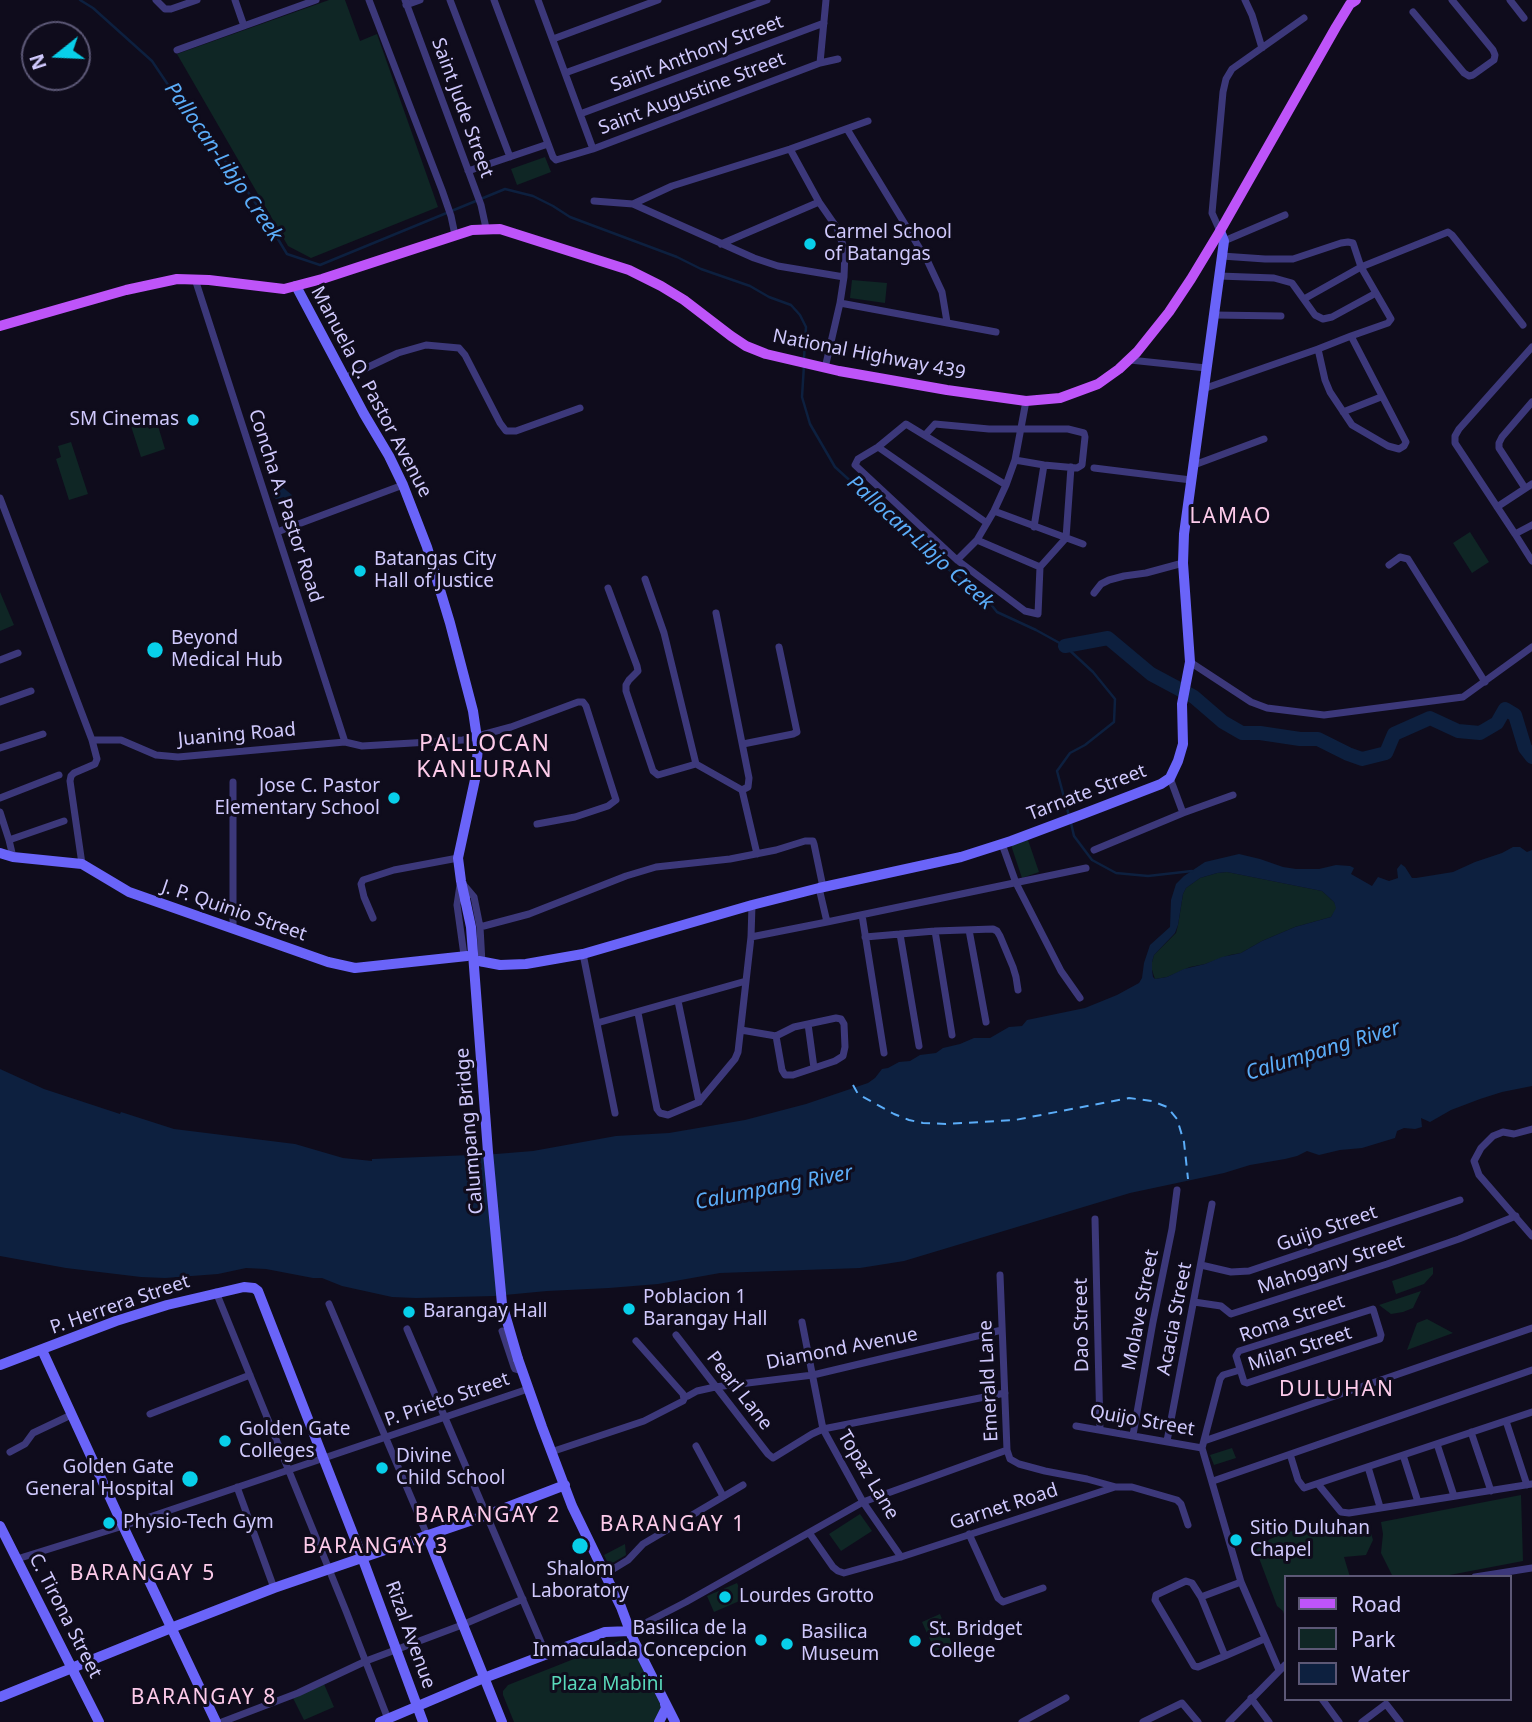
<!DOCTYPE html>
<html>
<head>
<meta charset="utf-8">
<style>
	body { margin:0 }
	#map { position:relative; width:1532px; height:1722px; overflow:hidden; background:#0f0c1c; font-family:"Noto Sans",sans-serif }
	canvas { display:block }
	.legend { position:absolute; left:1284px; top:1575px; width:228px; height:126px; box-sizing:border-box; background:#0f0c1c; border:2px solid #5c5876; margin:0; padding:9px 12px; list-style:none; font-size:21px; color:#d0c9fd }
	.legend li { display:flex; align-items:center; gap:14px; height:35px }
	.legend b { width:35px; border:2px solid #5c5876 }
	.north { position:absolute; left:21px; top:21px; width:70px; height:70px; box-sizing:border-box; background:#0f0c1c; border:2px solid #5c5876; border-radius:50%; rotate:252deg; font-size:19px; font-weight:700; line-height:28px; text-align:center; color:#d0c9fd }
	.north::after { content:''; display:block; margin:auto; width:24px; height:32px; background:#08cfea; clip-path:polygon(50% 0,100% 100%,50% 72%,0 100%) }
</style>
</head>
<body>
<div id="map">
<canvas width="1532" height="1722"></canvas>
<ul class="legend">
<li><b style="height:9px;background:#be54f9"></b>Road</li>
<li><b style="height:19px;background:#0f2625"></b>Park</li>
<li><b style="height:19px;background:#0d203f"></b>Water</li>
</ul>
<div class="north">N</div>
</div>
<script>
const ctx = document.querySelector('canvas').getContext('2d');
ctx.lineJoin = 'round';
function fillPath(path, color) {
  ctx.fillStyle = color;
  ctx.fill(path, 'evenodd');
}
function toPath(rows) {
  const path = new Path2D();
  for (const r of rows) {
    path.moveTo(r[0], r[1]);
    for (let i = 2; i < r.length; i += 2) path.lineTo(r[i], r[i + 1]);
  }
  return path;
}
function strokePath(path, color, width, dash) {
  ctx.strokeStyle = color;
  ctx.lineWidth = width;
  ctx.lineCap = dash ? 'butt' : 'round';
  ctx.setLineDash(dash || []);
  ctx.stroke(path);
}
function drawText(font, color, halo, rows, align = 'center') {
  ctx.font = font + ' "Noto Sans",sans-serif';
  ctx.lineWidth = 6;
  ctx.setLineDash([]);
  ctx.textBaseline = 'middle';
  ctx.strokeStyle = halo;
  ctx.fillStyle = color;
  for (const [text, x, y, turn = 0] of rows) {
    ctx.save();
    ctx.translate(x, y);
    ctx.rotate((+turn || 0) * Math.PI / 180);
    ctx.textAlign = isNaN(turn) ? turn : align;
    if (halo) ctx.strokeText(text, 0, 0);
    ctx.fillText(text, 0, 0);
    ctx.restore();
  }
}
fillPath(toPath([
	[329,0,345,0,360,41,377,34,438,207,311,258,288,246,177,54],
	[545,157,551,172,517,185,511,169],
	[852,280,887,283,885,303,850,298],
	[145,418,149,429,158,426,165,449,141,457,130,423],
	[71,442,88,494,69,500,56,459,61,457,58,446],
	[1470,532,1489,562,1472,573,1453,543],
	[0,592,14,625,0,631],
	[1028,840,1039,872,1022,878,1011,845],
	[1227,872,1322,891,1334,902,1337,908,1331,917,1295,927,1262,941,1241,953,1230,955,1205,964,1190,967,1167,977,1155,979,1152,970,1152,962,1154,955,1176,933,1178,925,1183,894,1186,888,1200,878,1217,873],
	[1433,1267,1433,1274,1424,1284,1396,1294,1392,1281],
	[1421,1291,1413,1308,1403,1312,1391,1314,1379,1305],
	[1427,1319,1453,1333,1407,1350,1417,1323],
	[1232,1448,1236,1458,1214,1465,1210,1455],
	[1521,1495,1523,1561,1439,1577,1393,1577,1381,1553,1383,1534,1381,1522],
	[860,1514,872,1531,841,1551,829,1534],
	[1333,1525,1369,1526,1373,1540,1366,1555,1344,1557,1350,1577,1285,1577,1285,1617,1283,1611,1277,1606,1256,1550,1266,1541,1286,1532,1309,1529,1325,1532],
	[625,1544,626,1555,609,1565,604,1555],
	[737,1583,744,1599,714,1612,707,1596],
	[940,1614,952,1644,935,1651,922,1622],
	[627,1638,660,1702,661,1710,655,1722,514,1722,503,1695,503,1691,508,1685],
	[324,1684,334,1707,304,1720,293,1698]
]), '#0f2625');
fillPath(toPath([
	[277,486,281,486,292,495,291,501,287,502,284,497,276,499,273,497,272,491],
	[1513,847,1520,847,1527,852,1532,850,1532,1086,1502,1092,1480,1099,1451,1110,1430,1122,1421,1118,1422,1127,1415,1129,1404,1128,1397,1131,1395,1138,1362,1148,1340,1150,1319,1155,1307,1151,1297,1156,1285,1159,1250,1165,1224,1173,1130,1193,904,1261,860,1268,720,1273,658,1284,609,1288,547,1291,494,1296,416,1298,392,1297,342,1286,322,1278,313,1278,266,1269,246,1268,218,1274,165,1278,141,1277,66,1268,0,1256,0,1069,44,1089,120,1114,121,1112,174,1129,295,1144,343,1158,372,1161,372,1159,496,1154,533,1151,616,1136,669,1133,745,1120,806,1104,868,1083,875,1078,882,1069,888,1068,899,1062,910,1061,920,1055,936,1053,943,1048,960,1044,974,1038,990,1038,1009,1027,1022,1026,1027,1020,1085,1008,1117,995,1139,983,1142,978,1144,963,1150,945,1170,927,1171,900,1176,884,1184,876,1205,862,1239,854,1260,859,1283,867,1296,869,1319,869,1336,865,1350,866,1354,868,1351,874,1372,886,1378,877,1389,881,1398,878,1397,869,1401,864,1405,867,1412,878,1416,878,1453,872,1475,862,1502,853],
	[1227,872,1322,891,1334,902,1336,908,1331,917,1295,927,1262,941,1241,953,1222,957,1205,964,1184,969,1167,977,1155,979,1153,977,1152,970,1152,962,1154,955,1175,933,1178,925,1183,894,1186,888,1200,878,1217,873]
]), '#0d203f');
strokePath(toPath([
	[80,0,93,8,152,61,183,107,240,180,264,216,287,254,320,265,505,189,533,196,553,206,570,217,677,257,701,269,750,286,769,297,791,305,800,315,806,327,804,358],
	[804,365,802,397,810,424,835,467,945,567,982,593,997,612,1036,630,1065,646,1093,672,1115,699,1114,722,1085,745,1070,753,1057,771,1069,816],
	[1071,823,1074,836,1092,860,1116,873,1148,876,1192,871]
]), '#0d203f', 2.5);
strokePath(toPath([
	[1065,646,1108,638,1151,674,1194,697,1223,722,1242,733,1260,733,1300,739,1318,739,1348,754,1362,759,1386,753,1394,734,1430,718,1458,731,1480,733,1497,723,1505,709,1515,715,1525,748,1532,757]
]), '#0d203f', 14);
strokePath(toPath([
	[853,1085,858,1094,894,1114,909,1120,923,1123,946,1124,1015,1120,1129,1098,1152,1101,1167,1107,1177,1119,1184,1142,1188,1179]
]), '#5badf9', 2, [9, 7]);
strokePath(toPath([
	[156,0,165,9,171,9,197,0],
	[235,0,244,26],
	[369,0,442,190,451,216,455,235],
	[405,0,481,205,486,228],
	[450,0,510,157],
	[494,0,553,157,556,160,593,149,820,63,838,59],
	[538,0,593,149],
	[1245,0,1252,15,1262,48],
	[1510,0,1524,18],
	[406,5,420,0],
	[1413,12,1464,73,1469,76,1473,75,1494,60,1495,55,1493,50,1452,0],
	[553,39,658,0],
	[177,50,316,0],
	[820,63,826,0],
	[565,73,767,0],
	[580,114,824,23],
	[847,129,928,262,942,292,947,322],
	[790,149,819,202,837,228,845,251,844,277,840,303,825,368],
	[468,171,548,144],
	[594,201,633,204,754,258,778,266,844,277],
	[633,204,672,186,790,149,868,121],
	[1220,231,1212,213,1223,92,1226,79,1232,69,1304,18],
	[1224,241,1285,215],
	[721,244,819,202],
	[1222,256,1265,259,1293,259,1341,243,1348,242,1353,243,1361,267,1391,319,1388,323,1351,336,1318,349,1325,380,1330,392,1352,425,1388,446,1399,449,1404,446,1406,442,1351,336],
	[1219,276,1274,278,1292,283,1315,315,1323,319,1332,317,1376,293],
	[195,279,345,742],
	[1304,299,1361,267,1448,232,1452,235,1523,325],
	[840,303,996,332],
	[1214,315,1281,316],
	[1130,360,1206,368],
	[345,378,398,353,426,345,459,348,465,355,500,423,506,431,516,431,580,408],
	[1203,389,1318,349],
	[1343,412,1381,397],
	[925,435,935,424,989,429,1068,429,1084,433,1085,437,1082,465,1077,468,1044,465,1015,460],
	[878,447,987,523],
	[1194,465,1264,439],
	[1094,468,1191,480],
	[1006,485,906,424,878,447,858,459,855,465,957,560,1025,611,1038,614,1040,567,1066,538,1071,467],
	[1525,488,1499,448,1499,443,1502,437,1532,402],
	[0,498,92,740,97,759,95,764,74,773,71,776,70,781,82,864],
	[1497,507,1532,484],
	[994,511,1083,544],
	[1532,525,1515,534,1532,561],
	[1034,527,1044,465],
	[277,532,403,485],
	[1515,534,1455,443,1455,436,1459,429,1532,347],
	[977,540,1040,567],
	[957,560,977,540,994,511,1006,485,1015,460,1026,401],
	[1389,565,1400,557,1408,559,1485,682],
	[645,579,664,633,696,764],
	[608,588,637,666,638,671,629,680,626,685,626,691,653,771,658,775,696,764,742,790],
	[1094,593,1101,584,1109,580,1124,576,1146,573,1183,563],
	[716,613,749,778,748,787,742,790,757,854],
	[0,660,18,653],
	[1190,662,1251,702,1267,708,1324,715,1463,697,1532,647],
	[0,702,31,691],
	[92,740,121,740,156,755,178,757,345,742,362,746,463,740,511,727,578,702,583,702,586,706,616,800,608,806,575,817,537,824],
	[743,744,793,734,797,732,779,647],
	[0,748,43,734],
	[233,782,233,929],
	[0,798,59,775],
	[0,812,9,840,13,857],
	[1183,813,1233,795],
	[9,840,64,821],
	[1002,844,1016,883,1061,971,1080,998],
	[1094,850,1183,813,1170,778],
	[463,884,474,897,480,927,482,963],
	[460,885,457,905,464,955],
	[819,888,827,922,1086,868],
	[862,915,884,1053],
	[373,918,364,897,361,884,363,880,394,870,458,858],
	[480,927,529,914,626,876,656,867,730,859,776,850,805,841,813,841,814,844,823,887],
	[969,930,986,1022],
	[935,931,952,1035],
	[900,934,919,1046],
	[751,937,827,922],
	[865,937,935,931,993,929,997,931,1000,936,1013,967,1016,977,1018,990],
	[583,954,615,1113],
	[678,1001,699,1102],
	[638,1013,657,1109,660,1113,668,1115,699,1102,735,1059,738,1052,751,937,752,905],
	[597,1023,746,981],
	[808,1024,814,1068],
	[741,1030,776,1036,794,1027,836,1018,841,1019,844,1024,845,1047,843,1056,835,1061,793,1075,785,1075,782,1070,776,1036],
	[1532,1129,1514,1134,1503,1132,1493,1136,1481,1148,1474,1161,1479,1175,1532,1236],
	[1095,1219,1100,1430],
	[1201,1265,1231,1272,1249,1271,1460,1200],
	[1000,1275,1007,1450,1010,1459,1019,1464,1045,1471,1087,1479,1116,1487,1132,1487,1177,1500,1181,1504,1188,1525],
	[216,1292,346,1611,388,1719],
	[1194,1302,1221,1306,1231,1314,1387,1264,1459,1239,1516,1216],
	[329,1304,427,1535],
	[1373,1309,1381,1335,1380,1339,1247,1383,1244,1382,1236,1356,1239,1351,1373,1309],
	[802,1322,823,1429,863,1502,901,1557],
	[407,1329,546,1654],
	[502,1331,514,1367,515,1369,522,1371],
	[676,1335,768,1454,773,1458,812,1434,823,1429,1005,1393],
	[1240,1370,1223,1375,1220,1379,1202,1448,1241,1582,1279,1670],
	[688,1396,697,1391,715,1387,813,1375,1002,1330],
	[150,1414,250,1375],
	[1506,1421,1527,1485],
	[1076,1426,1202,1448],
	[1471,1432,1491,1491],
	[1133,1435,1153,1322,1172,1229,1177,1190],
	[1167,1441,1212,1204],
	[1204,1441,1532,1328],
	[1437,1444,1454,1496],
	[696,1446,723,1496],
	[10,1452,25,1444,33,1433,71,1415],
	[551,1452,644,1421,683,1401,684,1399,683,1394,636,1341],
	[1290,1454,1298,1480,1304,1488,1532,1412],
	[1403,1455,1418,1502],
	[1368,1467,1380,1507],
	[1213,1481,1532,1370],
	[1318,1484,1341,1512,1349,1513,1532,1484],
	[237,1487,274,1588],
	[810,1534,833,1567,838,1571,844,1573,901,1557,1115,1487],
	[969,1534,998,1598,1003,1602,1043,1588],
	[17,1559,123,1526,528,1389],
	[605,1574,628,1560,643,1544,743,1485],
	[1475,1577,1532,1568],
	[1201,1597,1241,1582],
	[630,1631,686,1602,863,1502,1007,1450],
	[1225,1656,1201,1597,1192,1583,1186,1581,1156,1595,1155,1600,1194,1666,1198,1667,1225,1656,1264,1639],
	[1251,1698,1269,1722],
	[1322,1699,1339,1722],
	[222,1722,298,1693,366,1661,462,1625,523,1599],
	[1022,1722,1066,1698],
	[1143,1722,1182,1703,1198,1722],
	[1229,1722,1285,1665],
	[1362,1722,1386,1704,1400,1722]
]), '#3c387a', 7);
strokePath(toPath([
	[296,286,364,414,389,456,403,485,427,547,450,623,473,711,478,745,476,775,458,858,461,881,465,899],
	[0,853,13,857,82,864,129,892,328,962,355,968,467,956],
	[479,961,500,965,526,964,583,954,752,905,819,888,961,857,1011,841,1083,814,1161,784,1170,778,1178,761,1183,744,1182,704,1190,662,1183,563,1184,534,1222,256,1224,241,1220,231],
	[42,1350,123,1526,216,1722],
	[518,1359,542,1427,572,1506,621,1607,633,1639,675,1722],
	[0,1365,116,1321,167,1305,244,1287,254,1288,258,1291,362,1557,423,1722],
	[0,1526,99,1722],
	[427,1535,502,1722],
	[0,1697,171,1628,274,1588,487,1515,565,1485],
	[380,1722,484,1678,605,1632,630,1631],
	[659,1722,666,1708,665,1704]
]), '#6a64f9', 10);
strokePath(toPath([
	[0,326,126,290,177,279,209,280,284,289,322,279,472,230,500,229,629,270,661,286,684,300,731,336,746,346,766,354,839,371,947,390,1026,401,1060,398,1098,384,1119,369,1137,352,1169,312,1191,279,1220,231,1336,27,1350,4,1356,0]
]), '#be54f9', 10);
strokePath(toPath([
	[465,899,471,927,488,1152,502,1304,518,1359]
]), '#6a64f9', 10);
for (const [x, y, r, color] of [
	[810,244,7,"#08cfea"],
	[193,420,7,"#08cfea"],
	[360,571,7,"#08cfea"],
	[155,650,9,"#08cfea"],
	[394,798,7,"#08cfea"],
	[629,1309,7,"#08cfea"],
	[409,1312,7,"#08cfea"],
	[225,1441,7,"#08cfea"],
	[382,1468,7,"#08cfea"],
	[190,1479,9,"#08cfea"],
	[109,1523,7,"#08cfea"],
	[1236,1540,7,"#08cfea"],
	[580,1546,9,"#08cfea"],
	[725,1597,7,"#08cfea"],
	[761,1640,7,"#08cfea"],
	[915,1641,7,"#08cfea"],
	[787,1644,7,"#08cfea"]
]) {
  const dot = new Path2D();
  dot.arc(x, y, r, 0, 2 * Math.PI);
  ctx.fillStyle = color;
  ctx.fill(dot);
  strokePath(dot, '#0f0c1c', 2.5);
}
drawText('19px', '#d0c9fd', '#0f0c1c', [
	["Saint Anthony Street",697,54,-21],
	["Saint Augustine Street",692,94,-21],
	["Saint Jude Street",462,108,70],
	["National Highway 439",869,355,11],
	["Manuela Q. Pastor Avenue",371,392,62],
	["Concha A. Pastor Road",285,506,72],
	["Juaning Road",237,735,-5],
	["Tarnate Street",1087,793,-21],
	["J. P. Quinio Street",234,911,19],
	["Calumpang Bridge",470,1131,-95],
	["Guijo Street",1327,1229,-19],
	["Mahogany Street",1331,1265,-18],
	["P. Herrera Street",120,1305,-19],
	["Molave Street",1141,1310,-79],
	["Acacia Street",1175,1319,-79],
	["Roma Street",1292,1319,-19],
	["Dao Street",1082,1325,-91],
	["Diamond Avenue",842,1349,-11],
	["Milan Street",1300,1349,-18],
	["Emerald Lane",989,1381,-93],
	["Pearl Lane",739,1391,52],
	["P. Prieto Street",447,1400,-19],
	["Quijo Street",1142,1421,10],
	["Topaz Lane",868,1475,59],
	["Garnet Road",1004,1507,-18],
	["C. Tirona Street",65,1616,63],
	["Rizal Avenue",410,1635,70]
]);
drawText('19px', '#d0c9fd', '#0f0c1c', [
	["Carmel School",824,233],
	["of Batangas",824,255],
	["SM Cinemas",179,420,"right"],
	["Batangas City",374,560],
	["Hall of Justice",374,582],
	["Beyond",171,639],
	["Medical Hub",171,661],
	["Jose C. Pastor",380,787,"right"],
	["Elementary School",380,809,"right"],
	["Poblacion 1",643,1298],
	["Barangay Hall",643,1320],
	["Barangay Hall",423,1312],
	["Golden Gate",239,1430],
	["Colleges",239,1452],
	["Divine",396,1457],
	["Child School",396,1479],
	["Golden Gate",174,1468,"right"],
	["General Hospital",174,1490,"right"],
	["Physio-Tech Gym",123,1523],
	["Sitio Duluhan",1250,1529],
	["Chapel",1250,1551],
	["Shalom",580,1570,"center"],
	["Laboratory",580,1592,"center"],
	["Lourdes Grotto",739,1597],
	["Basilica de la",747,1629,"right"],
	["Inmaculada Concepcion",747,1651,"right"],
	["St. Bridget",929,1630],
	["College",929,1652],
	["Basilica",801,1633],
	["Museum",801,1655]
], 'left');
drawText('19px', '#59d9bb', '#0f0c1c', [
	["Plaza Mabini",607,1685]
]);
drawText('italic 21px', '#5badf9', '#0f0c1c', [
	["Pallocan-Libjo Creek",223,162,55],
	["Pallocan-Libjo Creek",920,543,42],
	["Calumpang River",1323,1051,-17],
	["Calumpang River",774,1188,-11]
]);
ctx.letterSpacing = '2px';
drawText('21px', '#fdcbea', '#0f0c1c', [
	["LAMAO",1231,517],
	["DULUHAN",1337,1390],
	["BARANGAY 2",488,1516],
	["BARANGAY 1",673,1525],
	["BARANGAY 3",376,1547],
	["BARANGAY 5",143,1574],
	["BARANGAY 8",204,1698]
]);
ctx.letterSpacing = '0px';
ctx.letterSpacing = '2px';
drawText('23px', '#fdcbea', '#0f0c1c', [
	["PALLOCAN",485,744],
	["KANLURAN",485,770]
]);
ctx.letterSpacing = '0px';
</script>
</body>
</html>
